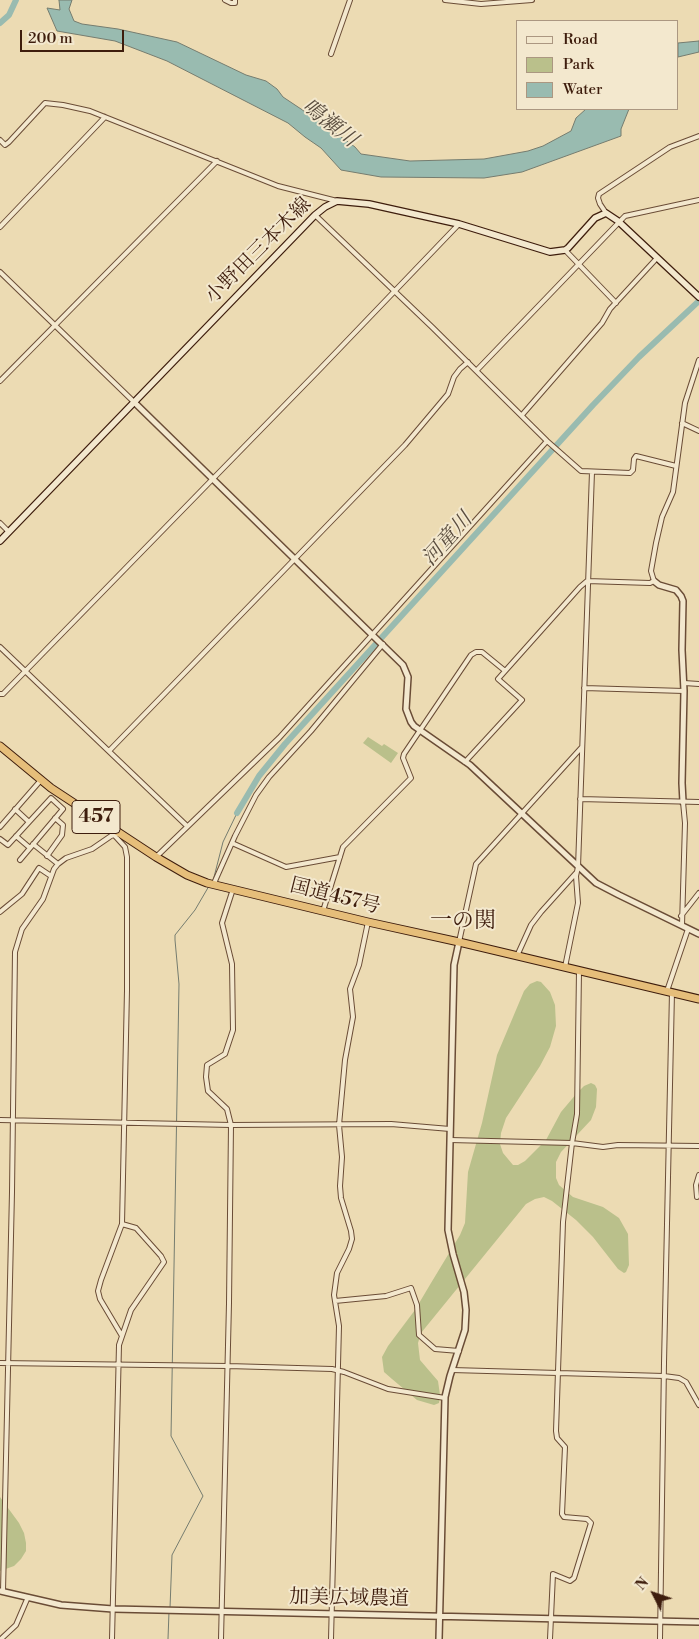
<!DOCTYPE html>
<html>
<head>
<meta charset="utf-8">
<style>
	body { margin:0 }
	#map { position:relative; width:699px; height:1639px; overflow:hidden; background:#ecdbb3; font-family:"Libre Bodoni",serif }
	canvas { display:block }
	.legend { position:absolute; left:516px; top:20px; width:162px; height:90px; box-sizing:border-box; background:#f3e8ce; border:1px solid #ab9781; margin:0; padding:6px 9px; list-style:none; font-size:15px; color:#3e1d0d }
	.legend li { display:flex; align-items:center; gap:10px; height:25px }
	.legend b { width:25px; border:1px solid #ab9781 }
	.north { position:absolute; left:629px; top:1569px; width:50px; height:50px; -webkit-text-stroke:4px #f3e8ce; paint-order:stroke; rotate:311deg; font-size:14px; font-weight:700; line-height:20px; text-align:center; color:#3e1d0d }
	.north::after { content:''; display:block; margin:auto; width:18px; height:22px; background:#3e1d0d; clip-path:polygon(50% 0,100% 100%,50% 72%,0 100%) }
	.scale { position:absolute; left:20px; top:30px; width:104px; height:22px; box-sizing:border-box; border:2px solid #3e1d0d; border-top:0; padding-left:6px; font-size:15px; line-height:18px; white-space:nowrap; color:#3e1d0d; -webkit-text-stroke:4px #f3e8ce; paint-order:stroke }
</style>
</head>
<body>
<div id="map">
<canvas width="699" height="1639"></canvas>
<ul class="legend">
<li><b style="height:6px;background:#f3e8ce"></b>Road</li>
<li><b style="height:14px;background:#bac08b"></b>Park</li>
<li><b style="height:14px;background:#99bbb0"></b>Water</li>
</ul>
<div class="north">N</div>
<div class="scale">200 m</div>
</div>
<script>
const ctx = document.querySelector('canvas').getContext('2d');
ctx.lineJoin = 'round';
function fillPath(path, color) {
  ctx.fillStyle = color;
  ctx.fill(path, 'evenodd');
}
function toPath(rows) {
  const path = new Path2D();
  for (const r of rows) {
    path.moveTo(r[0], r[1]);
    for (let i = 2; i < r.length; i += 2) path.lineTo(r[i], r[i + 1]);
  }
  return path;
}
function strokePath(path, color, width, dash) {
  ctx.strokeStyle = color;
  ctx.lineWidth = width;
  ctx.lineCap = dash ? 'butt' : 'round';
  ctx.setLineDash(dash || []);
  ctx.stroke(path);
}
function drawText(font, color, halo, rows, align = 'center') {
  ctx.font = font + ' "Libre Bodoni","Noto Serif JP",serif';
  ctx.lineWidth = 4;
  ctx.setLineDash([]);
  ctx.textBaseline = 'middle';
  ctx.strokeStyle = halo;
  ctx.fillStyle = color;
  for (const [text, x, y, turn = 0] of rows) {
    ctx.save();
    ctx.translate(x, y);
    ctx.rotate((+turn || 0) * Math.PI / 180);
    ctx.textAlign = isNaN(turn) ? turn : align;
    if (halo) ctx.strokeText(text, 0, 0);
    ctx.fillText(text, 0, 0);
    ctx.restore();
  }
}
fillPath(toPath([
	[368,737,382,746,384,744,398,753,391,763,363,743],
	[537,981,541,982,550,992,555,1005,556,1026,550,1047,540,1066,506,1118,501,1133,500,1144,503,1153,513,1165,518,1165,525,1161,546,1140,561,1112,577,1093,584,1086,591,1083,595,1085,597,1089,596,1107,591,1120,561,1152,556,1162,556,1178,559,1185,573,1197,603,1207,619,1218,628,1234,629,1265,626,1272,624,1273,618,1269,593,1237,576,1220,552,1201,544,1197,535,1199,526,1204,421,1333,418,1343,420,1360,438,1381,440,1395,439,1403,434,1405,417,1400,392,1379,384,1372,382,1357,388,1346,415,1310,431,1283,460,1235,465,1223,468,1172,482,1123,497,1055,524,991,530,984],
	[0,1497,19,1523,24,1533,26,1543,26,1551,21,1559,14,1566,0,1571]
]), '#bac08b');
const water = toPath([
	[59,0,72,0,69,9,74,21,82,24,118,29,177,42,246,75,266,81,277,89,283,97,319,121,355,147,361,154,410,161,484,159,528,151,543,146,571,131,576,118,586,109,629,109,621,129,621,136,522,172,484,178,381,177,341,170,321,148,305,137,288,123,167,61,115,41,57,31,47,8,60,10,59,0],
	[699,41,699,52,678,57,678,43,699,41]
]);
fillPath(water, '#99bbb0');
strokePath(water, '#757c6f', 1);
strokePath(toPath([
	[213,881,223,842,237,813],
	[170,1608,172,1555,203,1496,171,1436,179,984,175,940,175,935,195,910,209,886],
	[168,1639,169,1612]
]), '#757c6f', 1);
strokePath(toPath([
	[0,23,9,15,16,0],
	[237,813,259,776,285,744,593,405,639,357,699,301]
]), '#99bbb0', 6);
const minor = toPath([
	[225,0,231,3,235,3,235,0],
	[445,0,481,4,532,0],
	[331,54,350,0],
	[0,140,5,145,9,142,45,103,63,105,90,111,278,186,337,201],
	[606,213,600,204,598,198,599,194,670,147,699,136],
	[315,215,433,328,547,441,581,471,630,473,633,470,634,459,636,456,676,466],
	[0,227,105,117],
	[565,250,616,303],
	[0,272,134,402],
	[477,370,625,216,699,200],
	[0,381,217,161],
	[522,415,602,323,610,309,657,258],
	[682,423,699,431],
	[0,523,9,532],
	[0,647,187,826],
	[684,683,699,684],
	[584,688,684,691],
	[0,694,3,694,319,370,459,224],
	[109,751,405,445,448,394,454,377,460,369,468,362],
	[465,762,522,700,498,679,580,587,587,581,650,583,654,581,651,571,656,543,662,517,673,492,685,403,699,360],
	[580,799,699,802],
	[15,809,29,822],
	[0,827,41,780],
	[16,836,30,848],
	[115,836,125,847,127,857,127,990,122,1224,101,1280,98,1291,100,1299,122,1336],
	[0,839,8,845,51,798,63,809,20,860],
	[232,843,286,867,340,857],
	[33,844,58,864],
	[47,856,62,835,63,825,55,818],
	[156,857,279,738,547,441],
	[216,886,215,881,235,836,256,795,269,777,311,731,383,644],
	[323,911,343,847,411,778,403,758,404,754,471,655,476,652,482,652,504,670],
	[0,912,22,894,39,868,51,876],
	[681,916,699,893],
	[682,925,685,823,683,802],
	[459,942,476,864,582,747],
	[517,956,531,925,541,912,576,873],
	[565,967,578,903,576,876,578,867,592,472],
	[667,991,688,929],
	[0,1120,231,1125,391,1124,450,1129],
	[450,1140,572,1143,603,1147,618,1145,699,1146],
	[697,1197,696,1185,699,1175],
	[335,1301,386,1296,411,1288,417,1305,419,1335,435,1349,459,1351],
	[0,1363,228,1366,332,1369,344,1372,388,1389,445,1398],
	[452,1370,664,1376,679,1378,686,1382,699,1405],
	[3,1591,12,1192,15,952,22,929,43,899,54,869,58,864,66,858,92,849,111,836,120,833],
	[1,1639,16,1625,28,1597],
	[112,1639,119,1345,131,1310,164,1262,161,1256,136,1228,122,1224],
	[221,1639,229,1303,231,1125,227,1109,208,1091,206,1077,207,1065,225,1054,233,1030,232,964,222,923,233,889],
	[331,1639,339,1326,334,1295,337,1273,349,1249,352,1239,351,1231,341,1198,340,1186,342,1157,339,1125,345,1060,353,1017,350,989,359,965,368,922],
	[550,1639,553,1574,570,1581,574,1578,591,1523,587,1519,564,1517,562,1514,565,1447,557,1438,556,1431,563,1222,572,1143,577,1114,579,971],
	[660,1639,664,1363,672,992]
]);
const tertiary = toPath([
	[134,402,403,665,408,677,406,709,411,722,414,726,470,765,596,883,619,895,699,934],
	[654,581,659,585,676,590,681,596,683,601,682,650,684,691,682,783,683,802],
	[0,1591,61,1605,113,1609,699,1622],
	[439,1639,445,1397,450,1376,465,1330,466,1310,464,1292,453,1254,448,1230,454,965,459,942]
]);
const secondary = toPath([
	[0,541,315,215,325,207,337,201,369,204,459,224,550,252,565,250,568,248,595,218,606,213,618,221,699,297]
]);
const trunk = toPath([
	[0,746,51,788,156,857,187,875,207,883,368,922,459,942,699,999]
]);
strokePath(minor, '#6a4c36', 6);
strokePath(tertiary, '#6a4c36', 8);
strokePath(secondary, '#3e1d0d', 8);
strokePath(trunk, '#3e1d0d', 9);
strokePath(minor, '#f3e8ce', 4);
strokePath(tertiary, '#f3e8ce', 5);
strokePath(secondary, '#f3e8ce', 5.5);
strokePath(trunk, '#e6be7a', 7);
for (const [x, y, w] of [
	[96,817,48]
]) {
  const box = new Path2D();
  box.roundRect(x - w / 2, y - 16.5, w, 33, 4);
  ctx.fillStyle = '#f3e8ce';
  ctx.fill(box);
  strokePath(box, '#3e1d0d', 1);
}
drawText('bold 19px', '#3e1d0d', null, [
	["457",96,817]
]);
drawText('20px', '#3e1d0d', '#f3e8ce', [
	["小野田三本木線",259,251,-45],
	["国道457号",335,897,14],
	["加美広域農道",349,1599,1]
]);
drawText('italic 21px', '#594c3e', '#f3e8ce', [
	["鳴瀬川",329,124,38],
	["河童川",448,540,-48]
]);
drawText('22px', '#3e1d0d', '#f3e8ce', [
	["一の関",463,922]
]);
</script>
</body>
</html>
